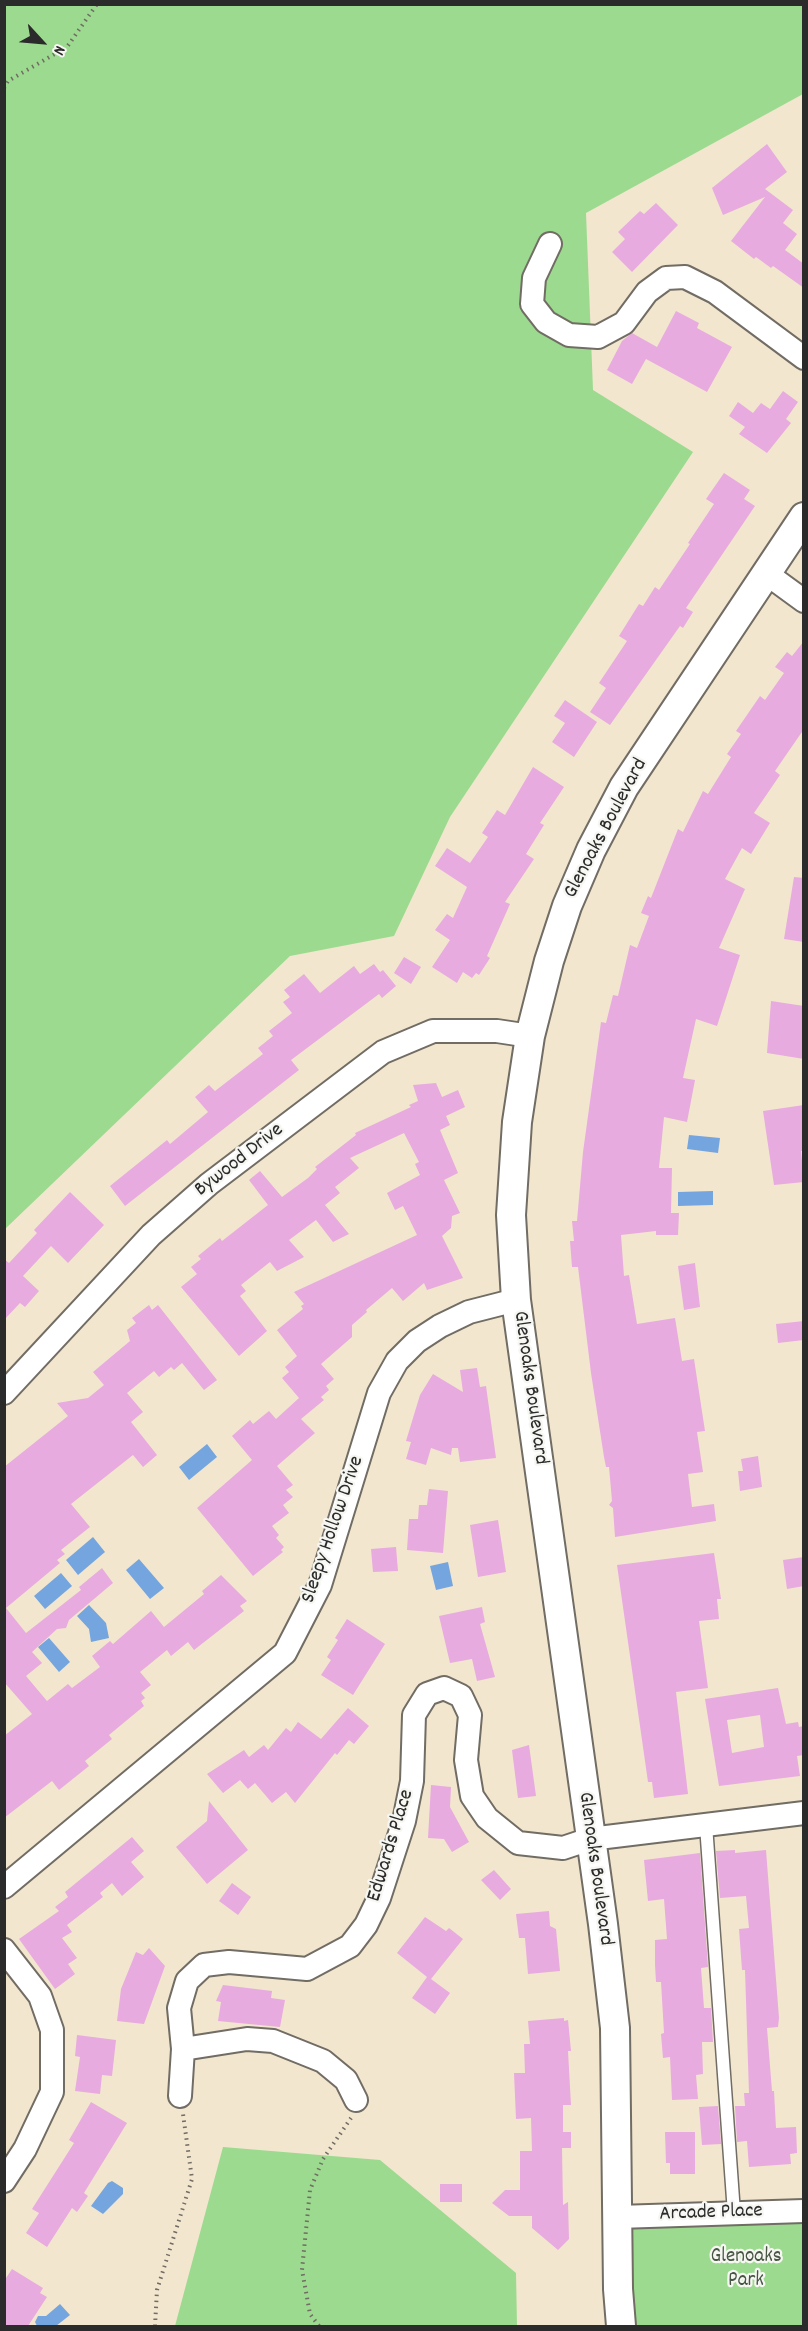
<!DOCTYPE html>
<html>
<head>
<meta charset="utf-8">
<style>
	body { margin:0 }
	#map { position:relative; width:808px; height:2331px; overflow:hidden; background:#f2e6ce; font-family:Dekko,sans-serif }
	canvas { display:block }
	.frame { position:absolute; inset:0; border:6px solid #2b2b2b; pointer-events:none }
	.north { position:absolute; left:12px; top:12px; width:60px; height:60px; -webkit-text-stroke:4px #f6f6f2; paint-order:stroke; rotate:116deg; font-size:16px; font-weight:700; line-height:24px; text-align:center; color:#2b2b2b }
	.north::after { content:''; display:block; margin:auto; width:21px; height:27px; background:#2b2b2b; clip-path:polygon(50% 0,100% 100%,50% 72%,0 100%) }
</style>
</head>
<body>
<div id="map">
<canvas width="808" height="2331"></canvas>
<div class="frame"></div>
<div class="north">N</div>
</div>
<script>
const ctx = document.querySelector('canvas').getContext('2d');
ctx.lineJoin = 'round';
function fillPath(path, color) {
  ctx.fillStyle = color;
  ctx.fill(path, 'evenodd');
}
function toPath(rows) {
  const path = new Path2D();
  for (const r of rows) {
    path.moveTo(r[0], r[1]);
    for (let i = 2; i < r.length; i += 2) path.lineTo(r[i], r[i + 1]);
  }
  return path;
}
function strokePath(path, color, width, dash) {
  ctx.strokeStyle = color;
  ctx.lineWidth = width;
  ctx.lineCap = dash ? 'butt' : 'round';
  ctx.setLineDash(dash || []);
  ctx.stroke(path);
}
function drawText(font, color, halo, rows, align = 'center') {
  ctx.font = font + ' Dekko,sans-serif';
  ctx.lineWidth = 4.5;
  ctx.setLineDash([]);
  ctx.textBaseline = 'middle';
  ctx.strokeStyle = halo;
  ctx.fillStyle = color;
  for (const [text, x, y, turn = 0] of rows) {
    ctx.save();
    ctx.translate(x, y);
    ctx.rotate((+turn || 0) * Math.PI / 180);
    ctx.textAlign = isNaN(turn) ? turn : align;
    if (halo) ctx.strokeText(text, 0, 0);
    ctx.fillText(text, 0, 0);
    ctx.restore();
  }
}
fillPath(toPath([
	[5,5,803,5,803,94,586,213,593,390,693,452,450,817,394,936,290,956,5,1229],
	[223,2147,380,2160,516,2273,517,2326,175,2326],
	[803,2211,803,2326,621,2326,618,2217]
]), '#9cda8f');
fillPath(toPath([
	[689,1135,720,1138,718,1153,687,1149],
	[713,1191,713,1205,678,1206,678,1192],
	[207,1444,217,1457,189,1480,179,1467],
	[93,1537,105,1552,78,1575,66,1560],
	[139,1559,164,1588,150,1599,126,1570],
	[448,1562,453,1586,436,1590,430,1566],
	[61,1573,72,1586,45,1609,34,1596],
	[89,1605,106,1623,109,1638,91,1642,89,1629,77,1616],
	[49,1638,70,1662,59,1672,38,1647],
	[112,2181,123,2188,123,2194,103,2214,91,2206,108,2183],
	[60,2304,70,2315,56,2326,37,2326,35,2322,38,2316,46,2316]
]), '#75a5df');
fillPath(toPath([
	[767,144,787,172,765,189,793,210,783,223,797,234,785,250,804,264,804,288,773,266,771,268,756,257,754,259,731,241,765,197,723,215,712,188],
	[656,203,678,225,632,272,612,252,625,239,618,232,640,211,644,214],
	[676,311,699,323,697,328,732,347,707,392,646,359,632,384,607,370,622,341,632,333,657,347],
	[783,391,798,402,786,419,791,423,767,453,739,434,745,427,729,416,738,402,753,413,761,403,770,409],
	[724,473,750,490,744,499,755,506,686,608,693,612,683,628,680,626,610,725,590,712,606,688,599,683,627,641,619,636,639,604,643,606,655,587,659,590,690,544,688,543,714,504,706,499],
	[804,641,804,729,775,771,780,775,754,813,770,823,751,854,742,848,725,879,745,889,719,948,740,955,717,1026,696,1019,683,1078,695,1080,687,1122,664,1117,659,1168,672,1168,671,1213,679,1213,678,1235,656,1235,656,1231,621,1235,624,1276,629,1275,637,1324,675,1318,682,1361,694,1359,705,1431,697,1432,703,1472,688,1474,692,1507,714,1504,716,1521,615,1537,613,1508,609,1505,612,1501,609,1467,606,1467,604,1457,591,1373,578,1267,572,1267,570,1241,574,1241,572,1221,577,1221,583,1152,601,1022,606,1023,613,995,618,996,630,945,637,948,649,916,641,913,648,896,651,898,678,829,683,832,703,791,708,794,731,757,727,754,741,734,736,731,760,696,765,700,784,673,775,667,787,652,792,656],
	[565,700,597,722,574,757,552,742,565,723,554,716],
	[533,767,564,787,540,823,544,825,526,854,534,859,505,902,510,904,487,956,490,958,479,975,476,973,472,978,463,972,457,983,432,967,450,940,435,930,447,914,453,918,467,887,435,866,447,848,470,863,488,837,482,833,497,810,505,815],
	[794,877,804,878,804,942,784,939],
	[404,957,421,967,411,984,394,973],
	[374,964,380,972,383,970,396,986,382,998,379,994,291,1060,299,1070,125,1206,110,1186,167,1140,170,1144,208,1112,195,1097,209,1085,215,1091,263,1054,258,1048,273,1036,269,1031,292,1013,283,1002,290,997,284,990,304,974,320,993,354,966,360,974],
	[771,1001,804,1006,804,1059,767,1053],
	[436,1083,442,1097,458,1090,465,1107,446,1116,450,1125,440,1130,458,1173,444,1180,460,1213,452,1216,451,1228,442,1236,463,1278,427,1290,424,1283,403,1301,392,1288,366,1310,367,1312,352,1325,352,1337,321,1364,334,1379,326,1386,329,1390,321,1397,324,1400,301,1419,315,1433,277,1466,293,1485,286,1490,293,1497,283,1505,289,1513,272,1526,279,1535,276,1538,284,1547,281,1550,283,1552,253,1576,197,1508,252,1460,232,1436,250,1420,253,1424,269,1411,276,1419,299,1398,282,1378,289,1372,285,1367,297,1356,277,1330,303,1309,301,1306,304,1304,294,1292,417,1235,403,1206,395,1210,387,1193,420,1175,415,1164,419,1162,404,1133,350,1158,359,1168,335,1187,340,1193,325,1205,349,1234,333,1242,316,1220,289,1240,304,1257,277,1271,270,1262,241,1285,246,1291,240,1296,267,1331,239,1356,181,1287,197,1274,191,1267,201,1259,198,1256,220,1238,222,1241,268,1205,249,1180,260,1171,282,1197,308,1178,317,1169,315,1167,356,1135,355,1133,411,1107,409,1105,418,1101,413,1085],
	[804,1105,804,1151,801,1151,804,1182,774,1185,763,1111],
	[70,1192,104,1225,68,1263,51,1246,23,1276,39,1291,25,1307,20,1303,4,1320,4,1259,9,1263,37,1233,34,1230],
	[695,1263,700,1307,684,1310,678,1266],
	[149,1305,152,1310,158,1305,217,1380,204,1390,182,1363,174,1370,171,1367,159,1377,154,1371,127,1393,143,1412,131,1422,157,1455,143,1467,133,1455,71,1504,90,1527,61,1550,65,1554,57,1560,60,1563,6,1608,26,1633,81,1590,79,1587,102,1568,113,1583,69,1620,66,1628,57,1629,32,1652,42,1663,26,1676,47,1701,68,1684,72,1688,100,1667,92,1656,110,1641,113,1644,151,1611,164,1627,204,1594,202,1591,221,1575,247,1601,240,1606,244,1611,194,1650,188,1642,171,1656,167,1650,140,1672,151,1685,141,1693,145,1698,141,1701,144,1706,109,1735,112,1739,85,1761,89,1766,59,1790,52,1781,4,1818,4,1736,32,1714,4,1682,4,1467,68,1416,57,1403,88,1398,104,1385,93,1372,130,1341,127,1330,136,1323,132,1318],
	[804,1321,804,1340,778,1343,776,1324],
	[477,1368,480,1387,486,1386,496,1458,460,1462,458,1448,452,1448,451,1455,431,1448,426,1465,406,1459,411,1442,406,1441,420,1395,433,1374,463,1392,460,1370],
	[758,1456,762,1487,740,1491,738,1471,743,1471,741,1459],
	[429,1489,448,1491,443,1553,407,1550,409,1519,418,1519,419,1505,427,1505],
	[498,1520,506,1572,478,1577,470,1525],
	[396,1547,398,1571,373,1572,371,1549],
	[714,1553,721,1599,717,1599,719,1619,699,1621,708,1688,676,1692,688,1794,654,1798,652,1782,648,1782,617,1565],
	[804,1557,804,1586,787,1589,783,1560],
	[482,1607,485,1622,480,1624,495,1677,477,1681,472,1659,450,1663,439,1616],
	[347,1619,385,1644,353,1695,321,1675,331,1660,327,1657,338,1640,335,1638],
	[778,1688,786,1724,798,1722,799,1727,804,1726,804,1755,797,1756,800,1776,719,1786,705,1699],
	[760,1715,764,1747,732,1753,727,1720],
	[348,1708,369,1726,354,1744,349,1740,337,1755,335,1753,295,1803,286,1792,272,1803,255,1783,248,1789,240,1780,223,1793,207,1774,244,1750,249,1757,264,1745,268,1750,286,1728,291,1732,298,1722,321,1739],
	[529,1745,536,1796,518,1798,512,1750],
	[431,1785,451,1787,450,1807,469,1842,452,1852,444,1839,428,1838],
	[209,1801,248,1850,207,1884,176,1847,207,1821],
	[132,1837,144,1851,131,1862,144,1877,122,1896,112,1883,100,1893,103,1897,67,1925,72,1932,62,1938,77,1958,68,1964,75,1974,55,1989,19,1939,59,1911,55,1907,68,1897,65,1892],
	[735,1850,735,1853,766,1850,779,2018,778,2027,767,2028,772,2091,774,2091,776,2128,796,2127,797,2153,790,2154,791,2164,749,2167,747,2141,737,2142,735,2106,745,2106,744,2093,749,2093,745,1970,742,1970,739,1929,749,1928,746,1896,720,1898,716,1851],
	[700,1853,708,1967,701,1968,704,2008,711,2008,713,2042,702,2042,703,2074,696,2075,698,2099,672,2100,670,2057,663,2058,661,2034,664,2033,661,1982,656,1982,655,1965,655,1940,667,1939,664,1899,648,1901,644,1860],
	[494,1870,511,1889,500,1900,481,1880],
	[232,1883,251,1897,238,1915,219,1901],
	[549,1911,550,1926,556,1929,560,1971,528,1974,525,1938,519,1938,516,1914],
	[425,1917,446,1931,449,1928,463,1939,431,1979,450,1993,435,2014,412,1998,427,1977,397,1953],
	[149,1948,165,1966,144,2024,117,2021,121,1989,136,1952,143,1955],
	[223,1985,272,1991,271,1998,285,2000,280,2027,218,2021,221,2002,216,2001],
	[564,2018,564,2021,568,2020,571,2051,568,2051,571,2105,563,2105,563,2132,571,2132,571,2148,562,2148,563,2205,568,2202,569,2239,558,2250,532,2228,532,2216,509,2216,492,2203,505,2190,520,2190,520,2151,532,2151,531,2118,516,2119,514,2073,525,2073,524,2044,530,2044,528,2021],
	[77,2035,116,2040,112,2076,102,2075,100,2094,75,2091,80,2057,75,2056],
	[91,2102,127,2123,84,2193,88,2196,77,2212,72,2208,47,2247,26,2233,39,2213,32,2209,74,2143,69,2140],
	[718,2106,721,2144,702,2145,699,2107],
	[665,2132,695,2132,695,2174,670,2174,670,2163,666,2163],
	[440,2184,462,2184,462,2202,440,2202],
	[12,2269,43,2288,40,2293,47,2297,28,2326,4,2326,4,2281]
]), '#e8abdf');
const service = toPath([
	[706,1825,734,2213]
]);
const minor = toPath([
	[550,244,534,278,532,304,546,322,569,335,598,337,624,323,647,292,666,278,685,277,715,292,804,358],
	[767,574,804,601],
	[4,1393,151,1235,209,1184,383,1052,433,1031,497,1031,530,1036],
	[4,1887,285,1653,320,1585,379,1393,397,1361,417,1341,440,1326,469,1312,516,1300],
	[4,1950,40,1996,52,2030,52,2092,25,2149,4,2181],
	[183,2049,247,2039,273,2041,323,2061,346,2080,356,2100],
	[180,2096,183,2049,179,2008,187,1981,204,1965,229,1962,307,1969,350,1946,366,1925,379,1898,404,1821,412,1781,414,1715,427,1694,444,1688,461,1696,470,1715,466,1760,472,1796,487,1818,518,1843,563,1848,590,1839,804,1813],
	[618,2217,804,2211]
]);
const tertiary = toPath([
	[621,2326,618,2289,615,2028,603,1924,516,1300,511,1215,517,1122,530,1036,549,961,567,906,591,850,624,787,804,517]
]);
strokePath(service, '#716c64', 15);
strokePath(minor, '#716c64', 26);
strokePath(tertiary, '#716c64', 32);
strokePath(toPath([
	[4,88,8,81,67,47,97,4],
	[155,2326,157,2290,192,2179,183,2114],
	[319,2326,310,2314,302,2270,310,2190,323,2159,351,2118]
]), '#716c64', 4, [1.5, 4.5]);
strokePath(service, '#fff', 12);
strokePath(minor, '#fff', 22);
strokePath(tertiary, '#fff', 28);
drawText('21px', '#2b2b2b', '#f6f6f2', [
	["Glenoaks Boulevard",607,829,-62],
	["Bywood Drive",240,1161,-38],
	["Glenoaks Boulevard",529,1388,82],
	["Sleepy Hollow Drive",334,1530,-71],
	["Edwards Place",392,1846,-73],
	["Glenoaks Boulevard",594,1869,82],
	["Arcade Place",711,2214,-2]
]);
drawText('21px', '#475744', '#f6f6f2', [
	["Glenoaks",746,2258],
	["Park",746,2282]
]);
</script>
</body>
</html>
